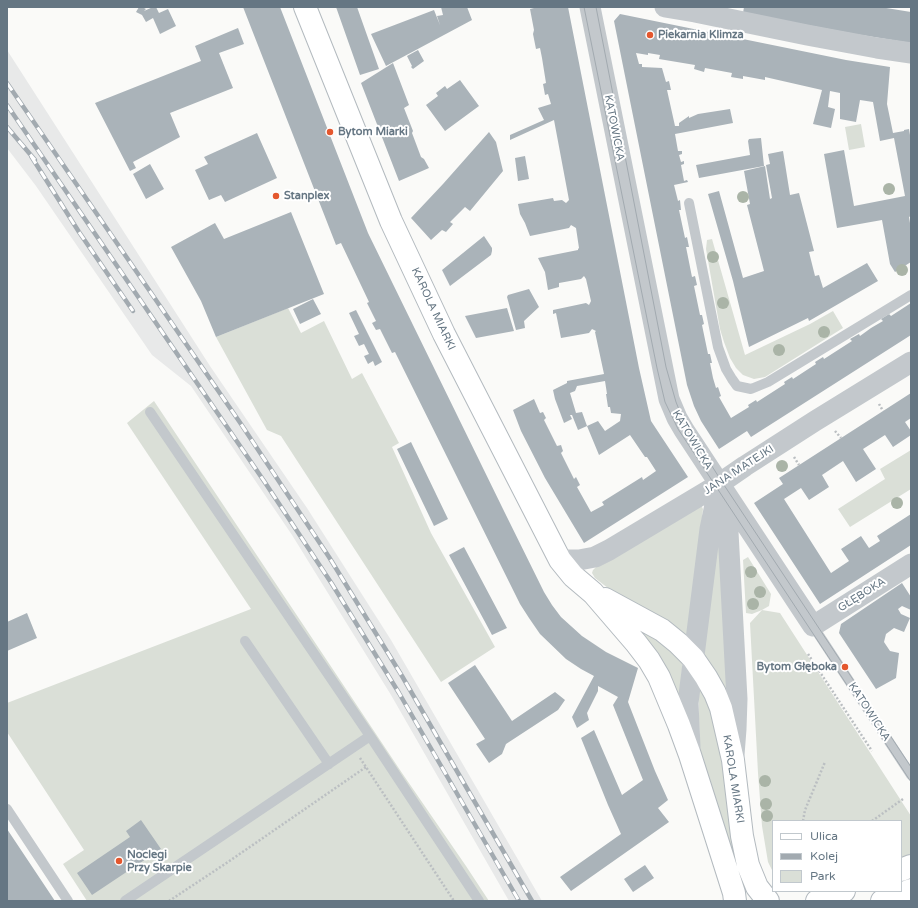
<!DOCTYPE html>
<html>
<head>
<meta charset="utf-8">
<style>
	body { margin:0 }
	#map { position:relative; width:918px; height:908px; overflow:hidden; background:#fafaf8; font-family:"Varela Round",sans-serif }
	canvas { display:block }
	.frame { position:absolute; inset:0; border:8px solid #657683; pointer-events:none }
	.legend { position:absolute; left:772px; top:820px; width:130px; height:72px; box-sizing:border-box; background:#fff; border:1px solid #c1c8cd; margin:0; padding:5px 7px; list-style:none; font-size:12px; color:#657683 }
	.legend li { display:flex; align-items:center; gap:8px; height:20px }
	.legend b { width:20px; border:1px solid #c1c8cd }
</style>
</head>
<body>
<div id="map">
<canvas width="918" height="908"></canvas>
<div class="frame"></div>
<ul class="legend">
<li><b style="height:5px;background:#fff"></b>Ulica</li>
<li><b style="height:5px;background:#a2aab0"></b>Kolej</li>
<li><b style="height:11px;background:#dadfd7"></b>Park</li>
</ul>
</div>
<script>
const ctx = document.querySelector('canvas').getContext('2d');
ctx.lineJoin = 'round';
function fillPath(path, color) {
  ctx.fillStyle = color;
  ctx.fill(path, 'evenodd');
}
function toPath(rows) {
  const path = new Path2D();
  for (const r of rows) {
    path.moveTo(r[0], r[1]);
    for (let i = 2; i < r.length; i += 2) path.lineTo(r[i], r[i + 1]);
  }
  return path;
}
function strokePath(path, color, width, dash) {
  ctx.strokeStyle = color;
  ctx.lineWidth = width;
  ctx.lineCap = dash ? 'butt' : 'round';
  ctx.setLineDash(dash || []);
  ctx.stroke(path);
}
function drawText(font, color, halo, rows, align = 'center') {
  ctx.font = font + ' "Varela Round",sans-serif';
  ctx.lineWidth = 4;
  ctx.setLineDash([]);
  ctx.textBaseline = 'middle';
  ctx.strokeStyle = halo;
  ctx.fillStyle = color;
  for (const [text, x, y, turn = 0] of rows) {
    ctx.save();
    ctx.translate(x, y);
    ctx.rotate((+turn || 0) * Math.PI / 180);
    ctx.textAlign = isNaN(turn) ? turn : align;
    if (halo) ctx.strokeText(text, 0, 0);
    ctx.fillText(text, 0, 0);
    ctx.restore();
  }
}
fillPath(toPath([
	[7,50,210,366,307,508,391,640,542,901,509,901,391,695,292,535,191,386,152,355,36,186,7,148]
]), '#e8e9e9');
fillPath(toPath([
	[861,124,865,147,849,150,845,127],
	[712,239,745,355,810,324,833,311,843,328,765,377,754,379,743,375,736,368,730,358,724,342,720,329,706,249,707,240],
	[288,308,301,333,324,321,352,379,362,373,399,443,392,447,431,533,495,647,441,682,281,436,267,430,216,337],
	[154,401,402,773,466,866,489,901,87,901,63,864,84,850,7,732,7,703,251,609,127,423],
	[911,450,911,489,850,527,838,509,885,479,880,469],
	[701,505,703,509,689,638,613,592,595,578,592,573,593,570,596,567],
	[721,546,728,696,701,655,713,548],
	[748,557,771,594,769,606,762,610,752,614,746,613,743,560],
	[762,610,780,613,911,816,911,853,909,855,901,858,901,821,773,821,773,872,768,862,762,826,758,773,750,623],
	[646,631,683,658,680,695,678,695,643,636],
	[698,683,706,692,720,748,735,853,732,854,700,754]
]), '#dadfd7');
fillPath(toPath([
	[139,7,142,7,146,9,144,11,153,7,156,7,159,13,168,9,176,26,160,34,153,18,146,22,142,15,136,12],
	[243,7,280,7,368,233,503,509,544,592,552,605,561,617,582,636,606,652,638,668,628,702,655,771,668,800,658,808,669,822,571,891,560,877,621,834,608,805,581,738,594,730,622,795,643,780,613,705,618,697,598,686,598,691,587,713,589,720,577,728,572,717,594,676,581,669,566,659,540,634,529,618,520,604,395,352,392,353,380,329,376,330,372,323,376,321,367,303,369,302,341,243,336,245],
	[336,7,357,7,379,69,360,75],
	[441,7,467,7,472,20,386,66,371,34,434,10,440,25,437,16,443,15],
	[534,7,568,7,639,368,651,421,688,477,584,543,545,478,521,431,513,410,534,399,540,413,543,412,546,418,544,420,557,446,561,445,563,451,561,453,574,479,576,477,580,485,577,487,591,512,604,505,602,502,642,477,643,480,656,471,647,457,645,457,630,435,599,455,587,426,598,421,605,431,620,421,621,414,611,413,610,407,608,407,606,394,607,394,605,381,577,386,575,391,570,393,576,413,582,412,587,426,578,430,572,415,570,415,572,419,564,423,555,399,553,390,567,383,567,381,604,374,595,332,596,331,592,329,589,333,561,338,556,313,553,314,553,310,586,303,589,305,591,301,586,279,584,276,581,279,559,283,559,287,548,290,545,272,538,258,578,250,578,249,579,248,576,228,571,225,569,228,530,236,525,223,520,214,518,204,553,198,554,201,562,200,566,203,569,200,554,120,510,140,510,135,544,120,538,108,551,104,548,94,545,95,543,84,546,83,542,58,540,48,536,49,533,34,534,30,530,9,534,8],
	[744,7,880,7,911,12,911,43,855,34,743,13],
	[620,14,846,60,890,67,887,104,893,133,904,131,904,130,909,129,911,141,911,216,909,217,911,229,911,262,895,272,890,264,882,220,837,228,824,154,844,150,854,206,905,196,894,138,880,141,873,102,860,100,856,122,840,119,840,93,830,91,828,107,835,109,831,128,813,124,822,90,765,77,765,80,743,76,743,79,731,77,732,73,705,68,704,72,694,69,695,65,659,59,660,55,648,53,648,55,636,53,639,64,642,64,642,67,662,68,666,82,669,81,671,90,667,90,675,126,679,126,679,123,689,116,689,118,698,114,730,109,733,123,675,134,678,151,682,151,682,154,679,155,681,162,684,161,684,164,681,165,684,181,687,180,688,182,674,185,678,201,680,200,681,210,679,210,685,238,687,237,689,247,686,247,692,277,695,276,697,285,694,286,700,315,702,315,704,324,702,325,708,354,710,354,712,363,710,363,713,378,716,388,718,387,721,396,719,397,731,418,749,407,748,405,756,400,757,402,785,384,784,382,792,377,793,379,816,364,815,362,823,357,824,359,852,341,850,339,859,334,860,336,871,328,883,321,881,319,889,314,891,316,911,303,911,335,751,437,747,431,719,449,701,421,694,406,687,385,614,21],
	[238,28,244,44,219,53,233,88,170,113,180,137,133,162,136,168,130,171,95,103,201,61,195,46],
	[418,50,424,61,413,69,411,67,412,66,407,56],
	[393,63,409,105,404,108,413,131,412,133,421,157,424,159,429,168,399,181,361,83],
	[460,80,479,106,445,131,426,105,438,96,436,93,445,86,447,89],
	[489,132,496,142,503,171,470,211,465,207,450,222,453,224,446,232,442,230,431,240,411,218,443,184],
	[257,133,277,178,225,202,221,195,209,200,195,170,208,164,204,157],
	[761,138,764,166,699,178,696,165,750,155,748,141,749,139],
	[783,151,790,195,799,193,814,251,809,252,815,276,819,275,823,288,867,263,878,281,809,321,808,318,749,347,733,281,708,194,719,191,743,278,764,271,747,205,750,204,744,171,765,166,770,199,772,198,766,165,770,164,768,154],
	[525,156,529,179,518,181,515,158],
	[150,164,164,189,146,199,133,174],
	[291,212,324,294,216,337,201,301,171,247,215,223,224,239],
	[484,236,492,248,492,251,491,255,450,286,442,270],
	[529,289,539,307,524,321,525,328,516,330,507,297,508,295],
	[313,299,321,314,300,324,293,309],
	[507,308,514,331,476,338,465,316],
	[356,310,382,362,375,366,373,361,368,364,364,356,369,354,364,344,359,346,354,336,359,334,349,313],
	[911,393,911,418,905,422,911,431,911,435,893,447,885,435,863,449,876,469,856,482,843,461,822,475,829,487,809,500,801,488,784,499,831,573,849,561,841,549,861,536,869,548,880,541,877,536,911,514,911,545,820,604,754,503,783,484,779,478],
	[411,442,448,519,434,526,397,449],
	[464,547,507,628,492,635,449,555],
	[902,583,911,597,911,610,902,606,898,609,901,614,910,618,904,632,894,628,886,634,884,642,890,651,899,653,896,678,876,689,839,633,841,624],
	[27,613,37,638,7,651,7,622],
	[475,665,512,721,555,692,565,700,558,710,506,744,502,754,489,763,476,744,485,739,448,683],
	[141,820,161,849,92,895,77,873,130,837,126,831],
	[7,829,55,901,7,901],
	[645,865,654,878,633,892,624,879]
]), '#aab3b9');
const secondary = toPath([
	[305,7,391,221,444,334,560,560,573,576,593,593,636,643,649,660,659,677,679,725,690,755,727,871,734,893,735,901],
	[605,599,662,630,678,643,693,658,706,677,715,693,721,708,733,760,742,836,748,865,757,887,768,901],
	[901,870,911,866],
	[817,901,844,891],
	[882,901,911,890]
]);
strokePath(secondary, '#b3babf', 24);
strokePath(toPath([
	[879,404,883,411],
	[835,431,841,438],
	[794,457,799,465],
	[808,654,872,751],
	[360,758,454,901],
	[803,821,805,810,825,762],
	[872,821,903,799],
	[169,901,228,862,366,767]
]), '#bbbfc2', 2.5, [2, 2]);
strokePath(toPath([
	[689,203,718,347,726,369,732,379,737,386,751,389,768,382,911,295],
	[150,412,370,736],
	[813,626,911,775],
	[245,641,329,764],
	[7,809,68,901],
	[125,901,370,736,479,901]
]), '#c3c8cc', 10);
strokePath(toPath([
	[590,7,669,399,677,418,684,430,813,626,911,564],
	[665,7,695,12,807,35,877,48,911,53],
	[721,493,728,532,737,699,736,729,734,755],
	[560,560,579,560,595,557,609,550,716,486,745,466,815,421,911,362],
	[690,747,688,703,710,529,717,495]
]), '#c3c8cc', 21);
strokePath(secondary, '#fff', 22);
strokePath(toPath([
	[584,7,657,368,665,402,678,429,911,782],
	[596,7,666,367,676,402,684,422,722,482,911,767]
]), '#a2aab0', 1);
const rail = toPath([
	[7,83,241,424,329,557,402,676,532,901],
	[7,105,264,481,332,584,399,693,519,901],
	[7,127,35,160],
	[31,156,79,232,133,311]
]);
strokePath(rail, '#a2aab0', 4.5);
strokePath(rail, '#fff', 3, [9]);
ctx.fillStyle = '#aab4a7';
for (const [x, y] of [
	[889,189],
	[743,197],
	[713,257],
	[902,270],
	[723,303],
	[824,332],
	[779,350],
	[782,466],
	[897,503],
	[751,572],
	[760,592],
	[753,604],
	[765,781],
	[766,804],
	[767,816]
]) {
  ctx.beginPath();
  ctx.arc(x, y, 6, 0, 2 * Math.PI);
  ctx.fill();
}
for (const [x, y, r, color] of [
	[650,35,4,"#e4572e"],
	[330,132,4,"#e4572e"],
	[276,196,4,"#e4572e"],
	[845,667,4,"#e4572e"],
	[119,861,4,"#e4572e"]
]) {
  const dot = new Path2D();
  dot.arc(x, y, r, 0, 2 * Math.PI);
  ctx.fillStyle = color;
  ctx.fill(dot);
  strokePath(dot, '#fff', 1.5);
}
drawText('bold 11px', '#657683', '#fff', [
	["Piekarnia Klimza",658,35],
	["Bytom Miarki",338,132],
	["Stanplex",284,196],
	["Bytom Głęboka",837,667,"right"],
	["Noclegi",127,855],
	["Przy Skarpie",127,868]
], 'left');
drawText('11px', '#657683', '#fff', [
	["KATOWICKA",614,128,79],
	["KAROLA MIARKI",433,309,65],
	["KATOWICKA",692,440,59],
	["JANA MATEJKI",739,470,-33],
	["GŁĘBOKA",862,595,-32],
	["KATOWICKA",869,712,57],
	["KAROLA MIARKI",733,779,81]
]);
</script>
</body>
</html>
